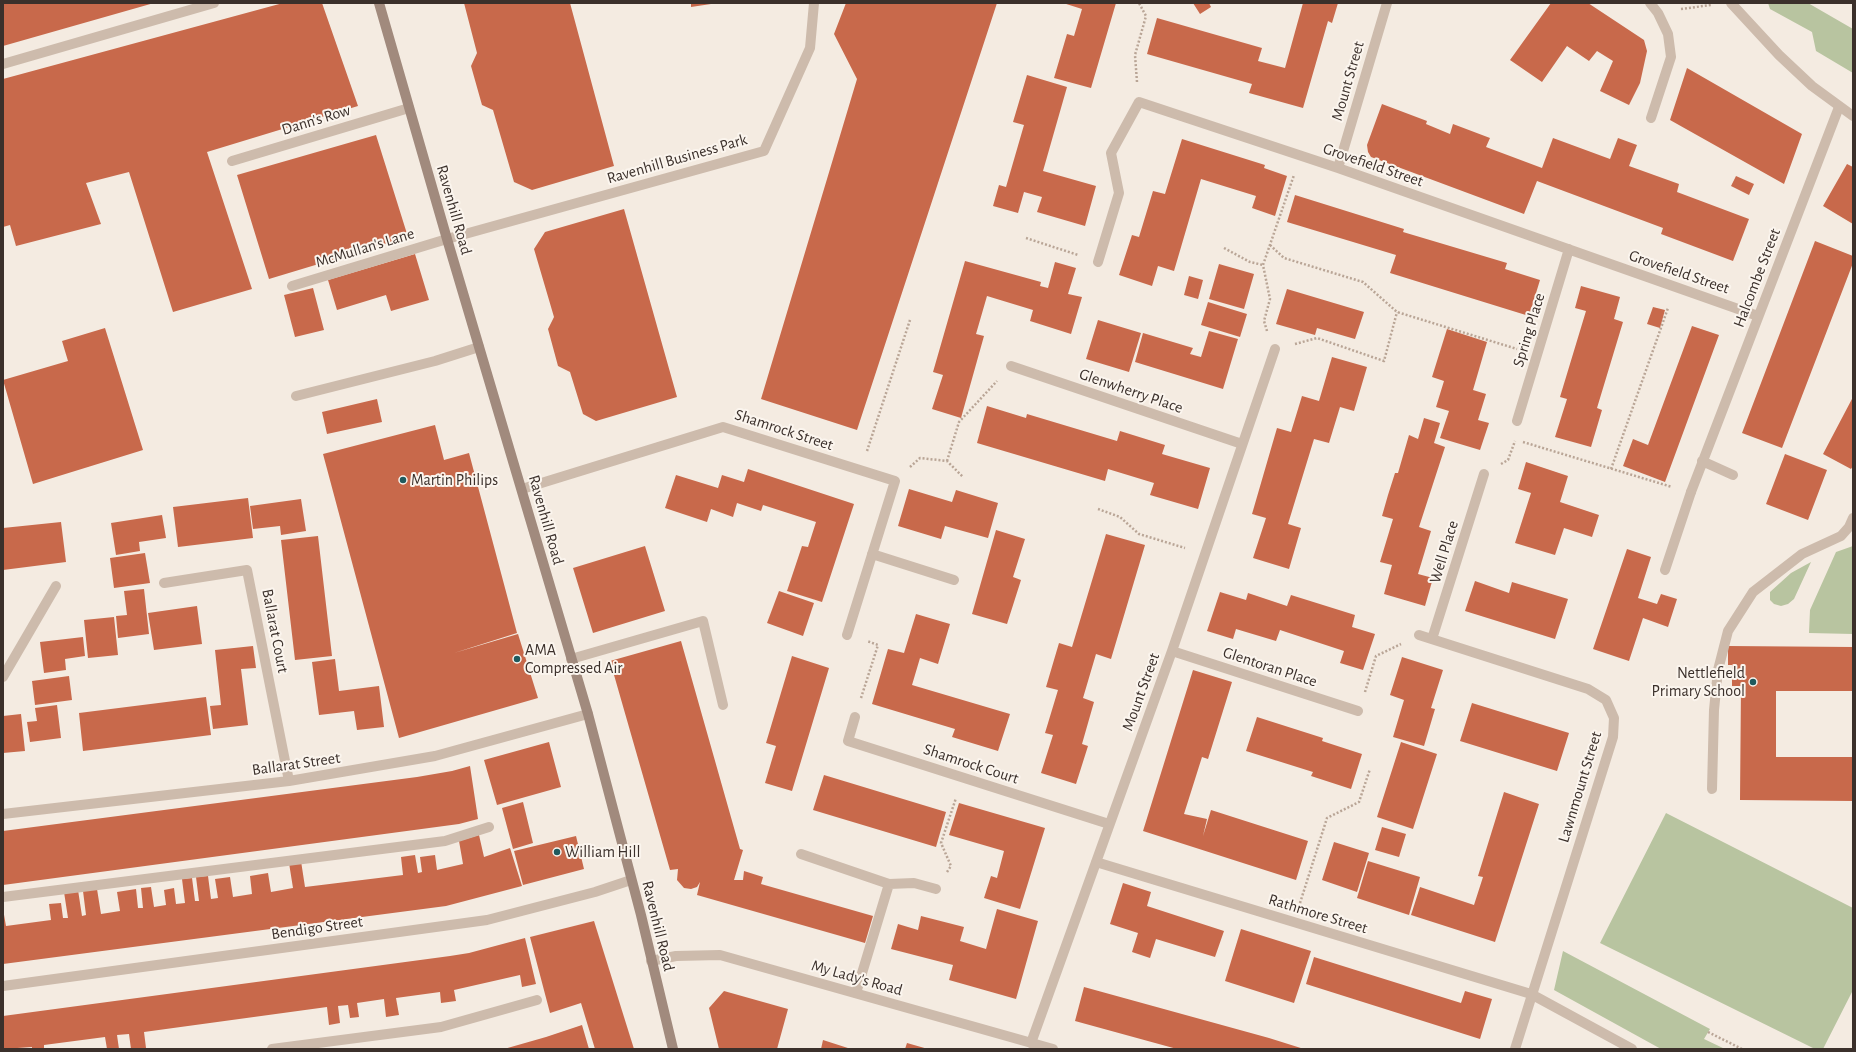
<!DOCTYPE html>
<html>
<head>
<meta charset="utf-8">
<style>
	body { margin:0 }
	#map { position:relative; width:1856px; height:1052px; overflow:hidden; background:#f4ebe1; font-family:"Alegreya Sans",sans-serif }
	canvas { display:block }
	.frame { position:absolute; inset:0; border:4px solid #3b302b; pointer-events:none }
</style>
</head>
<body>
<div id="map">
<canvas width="1856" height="1052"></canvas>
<div class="frame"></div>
</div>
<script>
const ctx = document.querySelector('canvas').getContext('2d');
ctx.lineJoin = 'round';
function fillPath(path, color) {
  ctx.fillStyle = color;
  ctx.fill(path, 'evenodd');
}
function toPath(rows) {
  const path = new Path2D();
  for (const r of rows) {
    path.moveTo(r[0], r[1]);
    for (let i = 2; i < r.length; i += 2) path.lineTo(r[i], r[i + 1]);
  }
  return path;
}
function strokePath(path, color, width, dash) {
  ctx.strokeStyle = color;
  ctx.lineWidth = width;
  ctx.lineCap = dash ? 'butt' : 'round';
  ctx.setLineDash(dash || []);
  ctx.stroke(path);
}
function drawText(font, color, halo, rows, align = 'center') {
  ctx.font = font + ' "Alegreya Sans",sans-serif';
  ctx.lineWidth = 4;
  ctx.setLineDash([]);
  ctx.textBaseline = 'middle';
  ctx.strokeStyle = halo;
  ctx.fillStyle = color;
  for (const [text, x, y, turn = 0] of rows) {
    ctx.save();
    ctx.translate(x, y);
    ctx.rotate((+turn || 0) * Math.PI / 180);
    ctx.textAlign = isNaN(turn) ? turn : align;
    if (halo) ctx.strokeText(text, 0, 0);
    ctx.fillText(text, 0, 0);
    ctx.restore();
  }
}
fillPath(toPath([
	[1768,3,1808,3,1853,29,1853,73,1816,51,1812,32,1770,9],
	[1853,546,1853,634,1809,633,1810,610,1836,552],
	[1811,562,1794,599,1788,604,1781,606,1774,604,1770,600,1770,592,1791,573],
	[1666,813,1853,908,1853,990,1823,1049,1815,1049,1600,943],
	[1563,951,1710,1029,1704,1039,1725,1049,1661,1049,1554,990]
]), '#b8c4a0');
fillPath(toPath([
	[3,3,154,3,3,46],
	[283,3,322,3,358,106,207,152,252,289,173,312,129,172,86,183,101,224,16,246,10,225,3,227,3,79],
	[464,3,570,3,614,166,532,190,514,182,493,110,482,105,471,66,477,53],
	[691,3,711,3,711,4,691,7],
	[846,3,997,3,857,430,761,399,857,79,834,34],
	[1063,3,1116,3,1091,88,1054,78,1067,34,1074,36,1082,9],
	[1193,3,1209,3,1211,7,1200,14],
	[1303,3,1338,3,1332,23,1328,21,1303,108,1249,93,1252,84,1147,54,1157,18,1262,48,1258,61,1285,68],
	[1551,3,1588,3,1644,40,1647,51,1640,83,1629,105,1600,91,1613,61,1597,51,1589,61,1567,46,1542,82,1510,60],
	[1687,68,1802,134,1784,184,1670,120],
	[1027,75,1067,87,1043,171,1096,186,1085,226,1037,212,1042,197,1024,192,1018,213,993,206,999,185,1006,187,1024,125,1013,122],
	[1382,104,1427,121,1426,124,1450,134,1453,124,1490,138,1486,147,1542,168,1553,138,1610,159,1618,138,1637,145,1629,166,1679,184,1677,192,1749,219,1733,261,1661,234,1663,228,1537,181,1524,214,1371,157,1368,152,1367,145],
	[376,135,408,237,269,279,237,175],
	[1182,139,1265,165,1264,168,1287,176,1275,216,1252,208,1256,196,1201,179,1174,271,1158,266,1152,286,1119,275,1132,235,1139,237,1153,191,1165,194],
	[1847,164,1853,167,1853,224,1823,206],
	[1736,176,1754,184,1749,195,1731,186],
	[1295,195,1404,229,1403,232,1507,263,1505,269,1540,280,1529,316,1390,273,1396,255,1287,222],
	[624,209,677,397,596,421,583,414,570,372,558,366,548,329,554,317,534,249,545,232],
	[1815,241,1853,256,1853,263,1782,448,1742,433],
	[415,254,429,300,391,311,386,295,337,310,328,280],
	[965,261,1041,282,1040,286,1048,288,1055,262,1076,268,1068,294,1082,297,1071,334,1030,321,1033,310,987,296,976,334,984,336,961,418,932,409,943,375,933,372],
	[1219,264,1254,274,1244,309,1209,299],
	[1189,276,1203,280,1198,299,1184,295],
	[1581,286,1620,297,1614,319,1623,322,1597,408,1602,410,1591,447,1555,437,1567,399,1560,397,1586,311,1575,308],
	[313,288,324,330,295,337,284,295],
	[1287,289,1364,312,1355,339,1317,328,1315,335,1276,324],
	[1208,302,1247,314,1240,337,1201,325],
	[1653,307,1665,310,1660,328,1647,324],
	[1098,320,1141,333,1129,372,1086,359],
	[1692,326,1719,335,1665,482,1623,466,1633,439,1648,445],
	[105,328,143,450,33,484,3,380,68,361,62,341],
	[1447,329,1487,342,1473,390,1486,394,1478,420,1489,423,1480,450,1440,438,1449,411,1436,407,1444,381,1432,377],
	[1209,331,1238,339,1223,389,1135,362,1143,333,1193,348,1190,354,1201,357],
	[1332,357,1367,367,1354,411,1340,407,1329,443,1314,439,1288,524,1301,528,1289,569,1253,558,1266,518,1252,514,1277,428,1291,432,1302,396,1319,401],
	[1853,397,1853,466,1851,469,1823,454],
	[377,399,382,422,327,434,322,412],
	[987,406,1026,418,1027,414,1117,441,1120,431,1165,445,1162,454,1210,468,1198,509,1150,495,1154,483,1108,469,1105,481,977,443],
	[1424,418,1440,423,1434,443,1445,447,1419,527,1431,531,1418,574,1433,578,1425,606,1384,594,1392,565,1380,562,1393,519,1382,516,1388,495,1395,473,1398,473,1409,435,1418,439],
	[435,425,444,460,469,453,517,633,454,653,518,634,538,698,399,738,323,454],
	[1785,454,1827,470,1808,520,1766,504],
	[1526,462,1568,476,1560,502,1599,515,1592,537,1564,528,1555,555,1515,543,1531,493,1518,489],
	[748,469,854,504,822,602,787,591,802,546,808,547,816,522,763,505,761,511,737,503,733,517,711,509,707,522,665,508,676,475,718,488,722,475,744,482],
	[909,489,952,502,956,490,998,503,988,538,945,526,941,539,898,526],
	[248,498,253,538,178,547,173,507],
	[301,499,306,531,281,535,280,526,253,529,250,506],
	[162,515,166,538,139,542,140,551,116,555,111,523],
	[61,522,66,562,3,570,3,528],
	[996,530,1025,539,1013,577,1021,580,1007,624,972,614],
	[1106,534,1145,545,1111,659,1096,654,1083,698,1094,702,1082,744,1088,746,1076,784,1041,773,1053,735,1045,733,1058,690,1046,687,1059,643,1072,647],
	[318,536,332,656,295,660,281,540],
	[645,546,665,611,593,633,573,568],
	[1627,549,1651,557,1638,598,1657,604,1661,594,1677,599,1668,627,1643,618,1629,661,1593,649],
	[145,553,150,583,114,588,110,558],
	[1475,581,1509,593,1512,582,1568,599,1555,639,1465,611],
	[144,589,149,634,118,638,116,616,127,615,124,591],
	[779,591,814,603,803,636,767,623],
	[1220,592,1246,600,1248,593,1287,606,1291,595,1355,615,1352,627,1375,634,1363,670,1340,663,1344,651,1280,630,1276,641,1236,629,1233,639,1207,631],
	[197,606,202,644,154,650,148,613],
	[916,614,950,624,938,664,920,658,912,685,1010,714,998,751,952,737,955,729,872,704,888,649,904,653],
	[114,617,118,655,88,658,84,620],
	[83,637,85,656,65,659,66,670,44,673,40,642],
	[681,641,740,849,743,850,734,880,743,880,744,871,763,877,761,884,873,916,865,943,697,895,700,882,697,887,691,889,684,888,677,880,678,869,670,870,610,661],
	[253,646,256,668,241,669,248,725,213,729,210,706,221,705,215,650],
	[1728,646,1853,647,1853,691,1776,691,1776,757,1853,757,1853,801,1740,800,1741,686,1732,686,1732,665,1728,665],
	[792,656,829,668,792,791,765,783,776,746,766,743],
	[1402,657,1443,670,1431,708,1435,709,1424,746,1393,737,1404,700,1390,695],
	[335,659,339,691,379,686,384,727,357,730,354,711,319,715,312,662],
	[1193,670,1232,682,1208,759,1202,757,1184,814,1207,819,1203,836,1211,810,1308,841,1296,880,1143,831],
	[69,676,72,700,35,705,32,681],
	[206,697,211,735,83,751,79,713],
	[1472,703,1569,733,1557,771,1460,741],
	[57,705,61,738,30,742,27,722,37,721,35,708],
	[21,714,25,751,3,753,3,716],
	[1257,717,1323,738,1322,741,1362,754,1351,789,1311,776,1313,772,1246,751],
	[549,742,561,787,497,805,484,760],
	[1401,742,1437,754,1413,829,1377,817],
	[470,766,478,819,459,824,3,885,3,831,417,777,452,771],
	[824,775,946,812,936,847,813,810],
	[1504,792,1539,804,1495,942,1411,915,1420,887,1474,905,1483,877,1478,876],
	[523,802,533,843,513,849,502,808],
	[959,803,1045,828,1020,909,984,898,991,876,997,878,1004,851,949,835],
	[1382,827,1406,834,1399,857,1375,850],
	[479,835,484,857,510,848,522,886,446,906,3,964,3,909,6,926,51,920,49,904,61,903,63,918,68,918,64,892,78,890,82,916,86,915,83,891,97,889,101,914,120,911,117,892,136,889,138,908,143,908,141,888,151,887,154,907,166,905,164,890,174,888,176,904,185,903,182,879,192,878,195,901,199,901,196,877,208,876,211,899,218,898,215,879,230,877,233,897,252,894,250,876,268,873,271,892,293,888,289,863,301,861,305,887,403,875,401,857,415,855,418,873,422,872,420,857,435,855,437,870,441,869,463,864,459,841],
	[576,836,584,869,523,885,514,851],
	[1334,842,1369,853,1357,892,1322,880],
	[1368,861,1420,877,1409,915,1357,898],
	[1123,883,1151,892,1147,906,1224,931,1215,957,1156,939,1150,958,1132,952,1138,933,1110,924],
	[997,909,1038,921,1016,999,949,980,953,965,891,949,898,924,918,930,921,916,964,927,960,941,986,949],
	[594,921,634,1049,595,1049,581,1003,550,1013,530,937],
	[1241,929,1311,951,1294,1003,1225,981],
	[525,938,536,984,522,987,520,975,454,990,456,1001,441,1003,440,992,396,998,399,1015,386,1017,384,999,357,1003,359,1017,350,1018,348,1005,338,1006,340,1023,329,1025,327,1007,144,1032,146,1048,136,1049,131,1049,129,1034,117,1035,119,1049,107,1049,105,1037,44,1045,44,1049,32,1049,32,1047,3,1049,3,1016,450,956,469,953],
	[1314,957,1461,1003,1465,991,1492,999,1480,1039,1306,984],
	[1084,987,1269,1038,1304,1049,1177,1049,1075,1021],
	[724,991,788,1009,777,1049,719,1049,709,1008],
	[582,1025,589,1049,504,1049,546,1037],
	[823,1040,851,1049,821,1049],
	[907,1043,928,1049,905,1049]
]), '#c8694b');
strokePath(toPath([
	[1681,9,1711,5],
	[1137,82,1135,55,1146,16,1139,3],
	[1026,238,1078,255],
	[1270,245,1284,258,1363,282,1397,312,1517,349],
	[1224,248,1250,262,1263,265],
	[1267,331,1264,321,1270,299,1263,265,1294,175],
	[1295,344,1317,338,1384,361,1397,312],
	[1523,442,1672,487],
	[867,451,910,320],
	[947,461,959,422,997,381],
	[1501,464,1508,460,1515,441],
	[910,467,920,458,947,461,963,477],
	[1611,469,1668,308],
	[1098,509,1120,517,1139,534,1185,548],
	[1365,692,1376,656,1401,644],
	[861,698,878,645,867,641],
	[947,872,951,866,941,843,956,798],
	[1300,903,1327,818,1359,802,1370,769],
	[1708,1032,1742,1049]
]), '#b9a596', 2.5, [2, 2]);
strokePath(toPath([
	[3,64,214,3],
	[447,239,764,151,810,48,814,3],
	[296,396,435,361,479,347],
	[1665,570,1691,492],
	[1712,789,1714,710,1718,670,1728,631,1753,592,1802,554,1841,536,1849,527,1853,518],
	[801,854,889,884,914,883,936,889],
	[3,897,445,841,489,827],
	[856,993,889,884],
	[272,1049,441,1027,537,1000]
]), '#cdbbac', 10);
strokePath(toPath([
	[1650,3,1658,13,1668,34,1671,57,1651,118],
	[232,161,409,108],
	[1338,168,1387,3],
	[1098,262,1119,193,1111,153,1139,102,1338,168,1758,316],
	[292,286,447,239],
	[1011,366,1242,444],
	[1517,421,1569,249],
	[1702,461,1733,475],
	[522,489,723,427,895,481,847,635],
	[1691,492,1839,107],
	[872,554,954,580],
	[164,583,247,570,289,781],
	[1419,635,1588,689,1606,700,1614,718,1613,737,1515,1049],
	[1432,639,1484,474],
	[1172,651,1358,711],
	[571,659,703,621,723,705],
	[3,677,56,586],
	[855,717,848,741,1109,824],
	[3,814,289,781,435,756,588,714],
	[1096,862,1531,994,1632,1049],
	[3,986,487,920,595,892,631,880],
	[1031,1043,1172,651,1275,349]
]), '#cdbbac', 10);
strokePath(toPath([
	[1731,3,1779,55,1812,86,1853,116],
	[651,961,676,956,720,955,1053,1049]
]), '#cdbbac', 10);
strokePath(toPath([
	[379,3,447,239,588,714,641,915,673,1049]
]), '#a18a7d', 10);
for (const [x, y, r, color] of [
	[403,480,4,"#1f5a5e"],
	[517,659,4,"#1f5a5e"],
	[1753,682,4,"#1f5a5e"],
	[557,852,4,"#1f5a5e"]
]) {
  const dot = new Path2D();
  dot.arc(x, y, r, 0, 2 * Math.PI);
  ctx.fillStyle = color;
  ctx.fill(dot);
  strokePath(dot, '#fbf5ee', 1.5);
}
drawText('16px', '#3b302b', '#fbf5ee', [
	["Mount Street",1348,81,-74],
	["Dann's Row",316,120,-17],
	["Ravenhill Business Park",677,159,-16],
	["Grovefield Street",1373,165,19],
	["Ravenhill Road",454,210,74],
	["McMullan's Lane",365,248,-17],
	["Grovefield Street",1679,272,19],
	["Halcombe Street",1757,278,-69],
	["Spring Place",1529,330,-73],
	["Glenwherry Place",1131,391,19],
	["Shamrock Street",784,430,18],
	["Ravenhill Road",546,520,74],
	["Well Place",1444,552,-73],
	["Ballarat Court",275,631,79],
	["Glentoran Place",1270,667,18],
	["Mount Street",1141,692,-70],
	["Ballarat Street",296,764,-8],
	["Shamrock Court",971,764,18],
	["Lawnmount Street",1580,787,-73],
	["Rathmore Street",1318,914,17],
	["Ravenhill Road",658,926,76],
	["Bendigo Street",317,928,-8],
	["My Lady's Road",857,978,16]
]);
drawText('16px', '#3b302b', '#fbf5ee', [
	["Martin Philips",411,480],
	["AMA",525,650],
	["Compressed Air",525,668],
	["Nettlefield",1745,673,"right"],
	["Primary School",1745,691,"right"],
	["William Hill",565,852]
], 'left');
</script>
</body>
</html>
